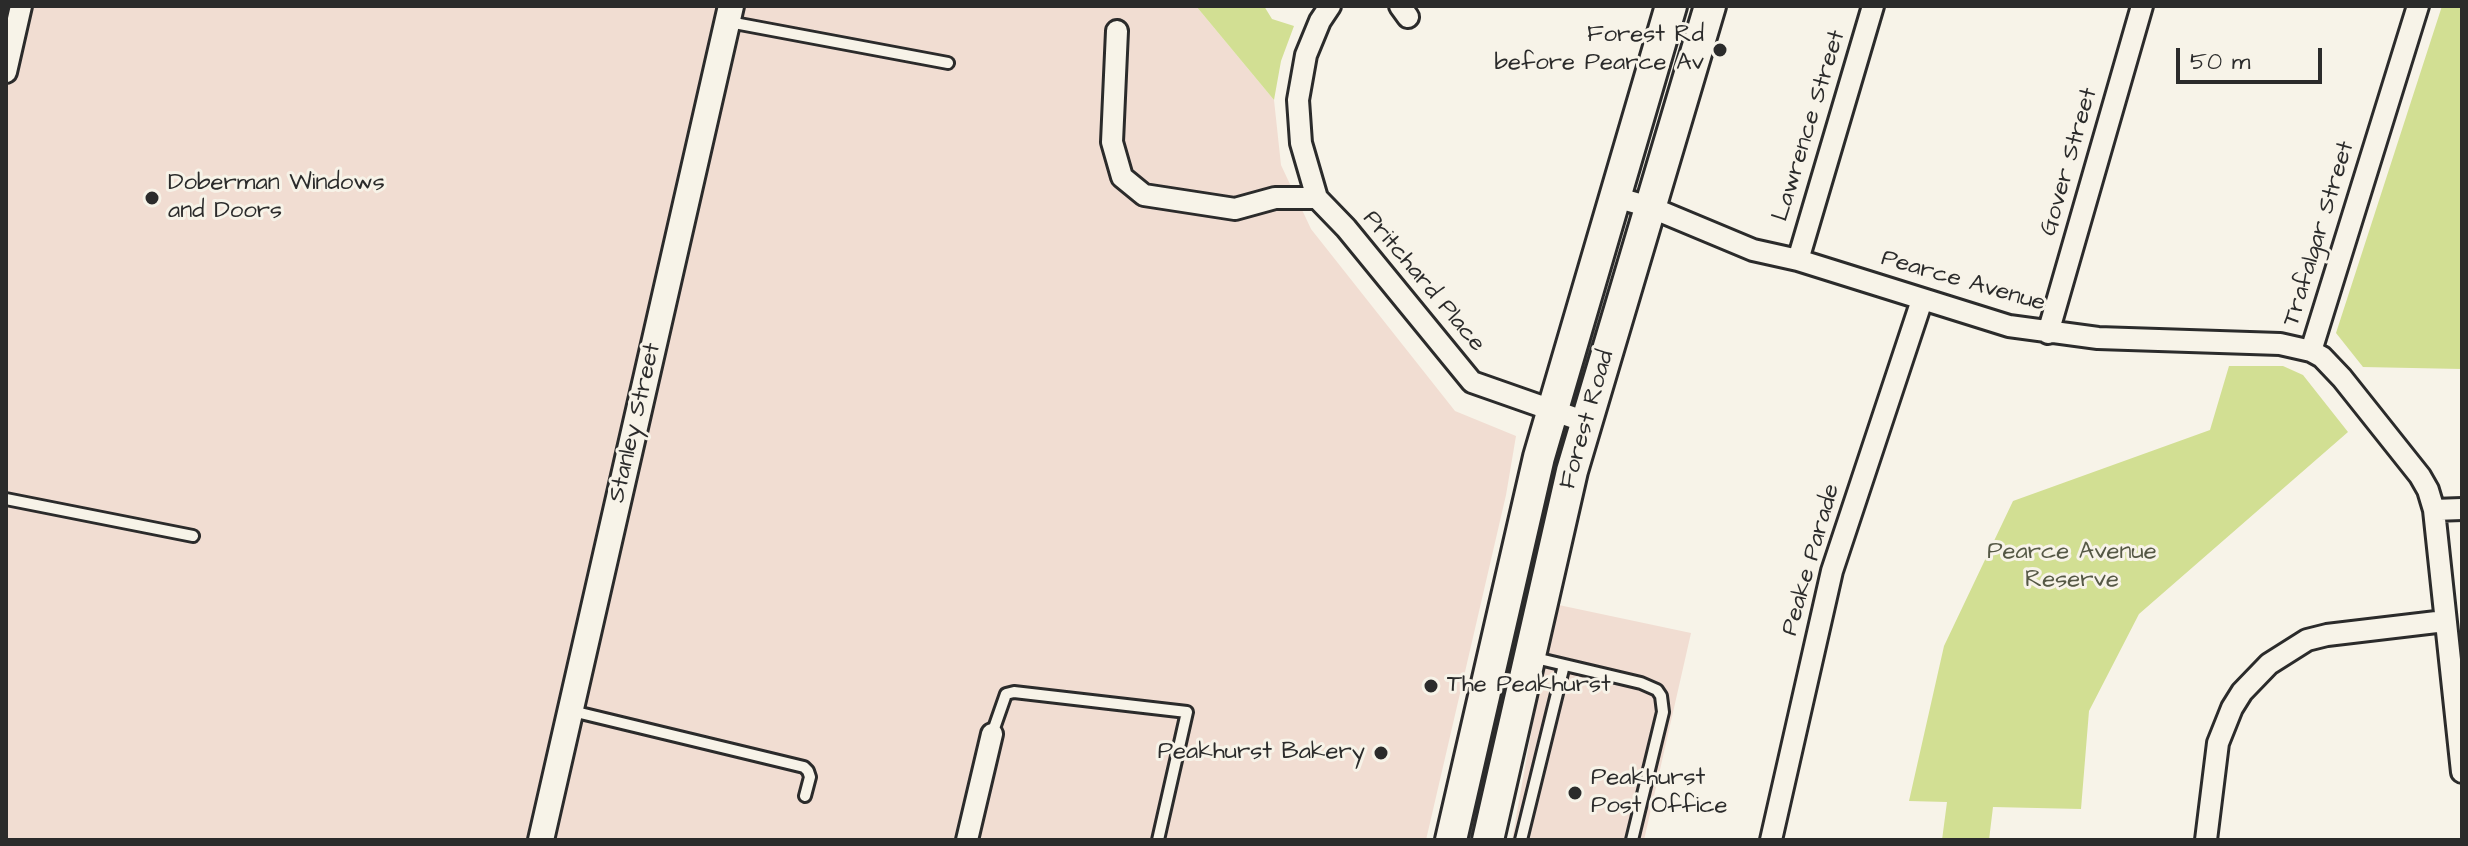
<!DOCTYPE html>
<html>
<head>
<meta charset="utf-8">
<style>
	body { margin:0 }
	#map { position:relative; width:2468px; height:846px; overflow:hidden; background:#f7f3e8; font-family:"Architects Daughter",sans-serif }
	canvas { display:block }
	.frame { position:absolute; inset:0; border:8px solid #2b2b2b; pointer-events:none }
	.scale { position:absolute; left:2176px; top:48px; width:146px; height:36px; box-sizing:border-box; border:4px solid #2b2b2b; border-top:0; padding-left:10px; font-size:24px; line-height:28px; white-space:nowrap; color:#2b2b2b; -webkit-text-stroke:6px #f7f3e8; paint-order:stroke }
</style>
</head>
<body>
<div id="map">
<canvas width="2468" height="846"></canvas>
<div class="frame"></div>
<div class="scale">50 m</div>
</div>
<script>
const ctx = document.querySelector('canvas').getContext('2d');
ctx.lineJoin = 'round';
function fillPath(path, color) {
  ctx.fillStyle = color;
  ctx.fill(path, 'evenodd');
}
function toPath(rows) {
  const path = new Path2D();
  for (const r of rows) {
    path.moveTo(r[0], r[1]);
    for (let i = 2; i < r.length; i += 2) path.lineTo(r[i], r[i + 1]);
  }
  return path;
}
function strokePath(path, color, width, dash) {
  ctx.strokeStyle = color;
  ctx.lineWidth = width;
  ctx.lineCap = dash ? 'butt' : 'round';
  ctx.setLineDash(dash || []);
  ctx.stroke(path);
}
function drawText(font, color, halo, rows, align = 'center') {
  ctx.font = font + ' "Architects Daughter",sans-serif';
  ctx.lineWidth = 6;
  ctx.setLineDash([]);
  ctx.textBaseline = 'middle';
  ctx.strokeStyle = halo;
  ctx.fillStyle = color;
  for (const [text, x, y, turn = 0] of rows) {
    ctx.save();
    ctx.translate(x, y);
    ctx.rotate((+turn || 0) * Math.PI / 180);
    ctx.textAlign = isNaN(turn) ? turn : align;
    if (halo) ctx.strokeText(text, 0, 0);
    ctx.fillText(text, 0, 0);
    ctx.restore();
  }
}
fillPath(toPath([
	[6,6,1196,6,1274,100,1281,165,1311,229,1455,411,1516,436,1506,495,1426,840,6,840],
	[1554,604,1691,633,1644,840,1512,840]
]), '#f1ddd2');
fillPath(toPath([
	[1196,6,1264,6,1272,19,1294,26,1281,61,1274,100],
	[2442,6,2462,6,2462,369,2363,367,2336,333],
	[2229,366,2283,366,2303,375,2348,432,2139,614,2089,711,2081,809,1993,807,1989,840,1942,840,1947,802,1909,801,1944,646,2013,501,2210,430]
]), '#d2df93');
const service = toPath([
	[729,22,948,63],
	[6,499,193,536],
	[1531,657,1641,683,1657,690,1661,696,1663,712,1632,840],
	[572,711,804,767,808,771,810,777,805,796],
	[992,734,1006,694,1014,692,1187,712,1158,840],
	[1521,840,1564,665]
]);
const minor = toPath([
	[1330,6,1320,21,1306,55,1298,100,1301,143,1317,198,1346,228,1472,382,1586,422],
	[1400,6,1408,17],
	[1117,31,1112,142,1122,177,1144,195,1235,209,1275,198,1317,198],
	[6,72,21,6],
	[1615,197,1650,207,1753,250,1798,260,2009,326,2098,338,2280,344,2311,351,2322,357,2342,378,2420,476,2428,490,2434,510,2462,772],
	[1798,260,1873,6],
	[2048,333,2142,6],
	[2311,351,2418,6],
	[2434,510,2462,509],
	[967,840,992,734],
	[1771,840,1832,571,1922,300],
	[2206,840,2218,743,2232,708,2242,692,2269,664,2307,640,2327,635,2445,621]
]);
const tertiary = toPath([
	[541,840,731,6]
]);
const primary = toPath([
	[1451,840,1539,457,1671,6],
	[1488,840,1572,471,1710,6]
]);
strokePath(service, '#2b2b2b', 16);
strokePath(minor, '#2b2b2b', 26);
strokePath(tertiary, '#2b2b2b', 30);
strokePath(primary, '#2b2b2b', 36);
strokePath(service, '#f7f3e8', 10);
strokePath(minor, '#f7f3e8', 20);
strokePath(tertiary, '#f7f3e8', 24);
strokePath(primary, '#f7f3e8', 30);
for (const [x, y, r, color] of [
	[1720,50,8,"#2b2b2b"],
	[152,198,8,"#2b2b2b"],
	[1431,686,8,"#2b2b2b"],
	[1381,753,8,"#2b2b2b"],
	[1575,793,8,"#2b2b2b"]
]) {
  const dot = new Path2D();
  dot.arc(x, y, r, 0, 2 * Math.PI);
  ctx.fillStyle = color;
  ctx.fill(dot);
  strokePath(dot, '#f7f3e8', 3);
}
drawText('24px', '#2b2b2b', '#f7f3e8', [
	["Forest Rd",1704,36,"right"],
	["before Pearce Av",1704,64,"right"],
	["Doberman Windows",168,184],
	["and Doors",168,212],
	["The Peakhurst",1447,686],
	["Peakhurst Bakery",1365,753,"right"],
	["Peakhurst",1591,779],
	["Post Office",1591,807]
], 'left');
drawText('24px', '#2b2b2b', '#f7f3e8', [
	["Lawrence Street",1810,126,-73],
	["Gover Street",2070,162,-74],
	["Trafalgar Street",2320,234,-73],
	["Pritchard Place",1423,282,50],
	["Pearce Avenue",1963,282,16],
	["Forest Road",1588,420,-74],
	["Stanley Street",636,423,-77],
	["Peake Parade",1812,560,-74]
]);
drawText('24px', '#555845', '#f7f3e8', [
	["Pearce Avenue",2072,553],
	["Reserve",2072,581]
]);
</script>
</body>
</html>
